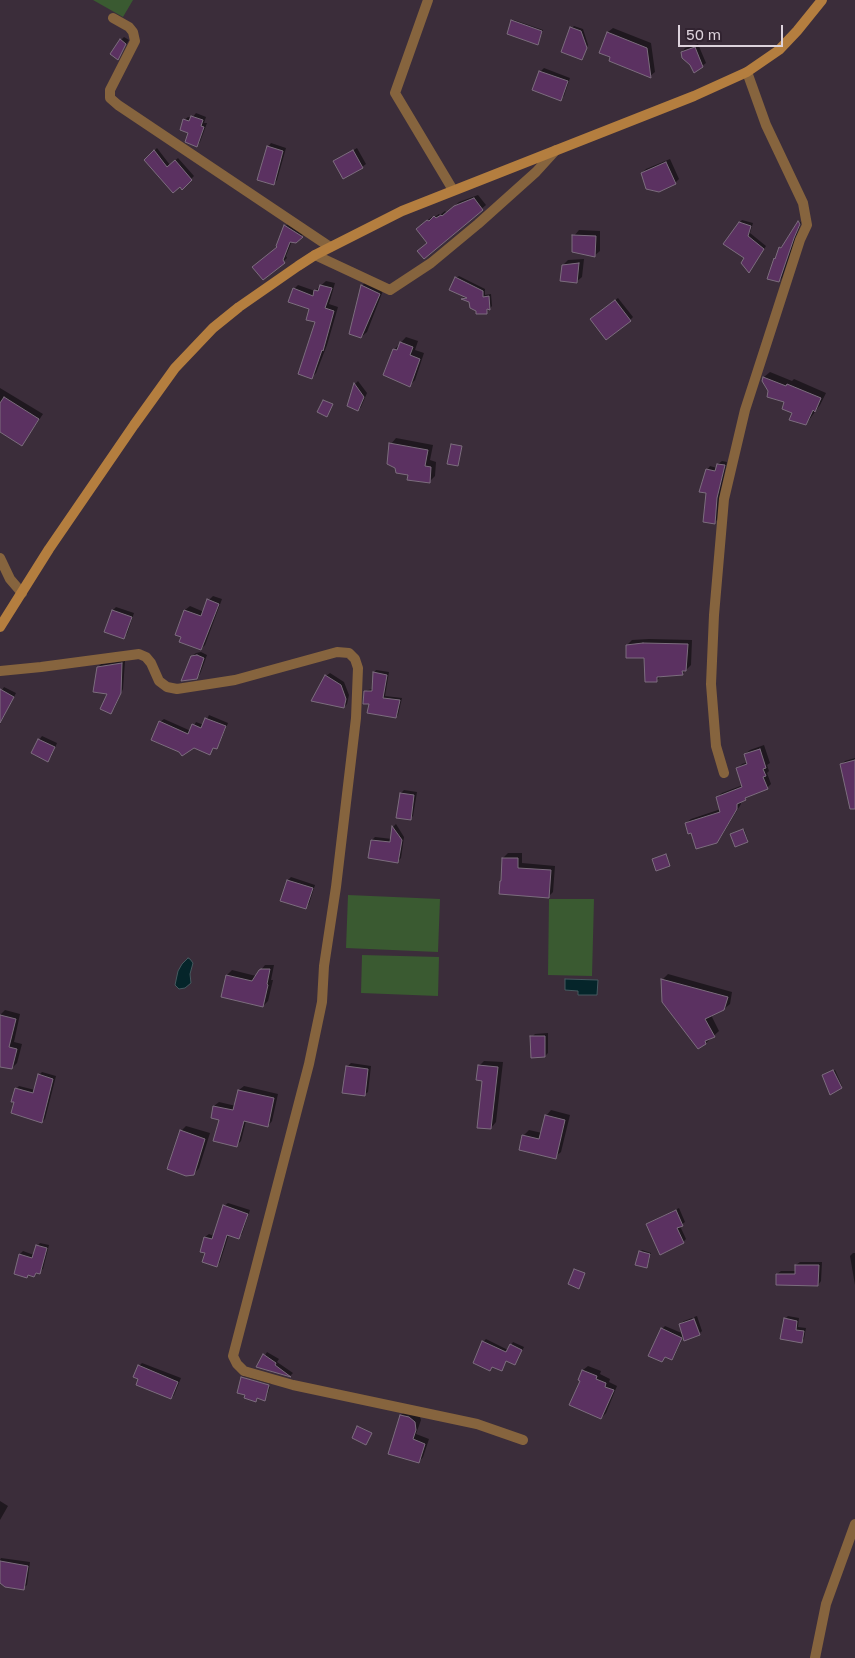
<!DOCTYPE html>
<html>
<head>
<meta charset="utf-8">
<style>
	body { margin:0 }
	#map { position:relative; width:855px; height:1658px; overflow:hidden; background:#3b2d3a; font-family:"Golos Text",sans-serif }
	canvas { display:block }
	.scale { position:absolute; left:678px; top:25px; width:105px; height:22px; box-sizing:border-box; border:2px solid #ddd3dc; border-top:0; padding-left:6px; font-size:15px; line-height:18px; white-space:nowrap; color:#ddd3dc; -webkit-text-stroke:4px #312330; paint-order:stroke }
</style>
</head>
<body>
<div id="map">
<canvas width="855" height="1658"></canvas>
<div class="scale">50 m</div>
</div>
<script>
const ctx = document.querySelector('canvas').getContext('2d');
ctx.lineJoin = 'round';
function fillPath(path, color) {
  ctx.fillStyle = color;
  ctx.fill(path, 'evenodd');
}
function toPath(rows) {
  const path = new Path2D();
  for (const r of rows) {
    path.moveTo(r[0], r[1]);
    for (let i = 2; i < r.length; i += 2) path.lineTo(r[i], r[i + 1]);
  }
  return path;
}
function strokePath(path, color, width, dash) {
  ctx.strokeStyle = color;
  ctx.lineWidth = width;
  ctx.lineCap = dash ? 'butt' : 'round';
  ctx.setLineDash(dash || []);
  ctx.stroke(path);
}
fillPath(toPath([
	[93,0,133,0,123,17],
	[348,895,440,899,438,952,346,948],
	[549,899,594,899,592,976,548,975],
	[362,955,439,957,438,996,361,993]
]), '#3a5a31');
const water = toPath([
	[188,958,190,959,193,963,190,974,191,983,185,988,179,989,175,985,178,971,182,964,188,958],
	[565,979,598,980,597,995,578,995,578,991,565,990,565,979]
]);
fillPath(water, '#05252a');
strokePath(water, '#46595f', 1);
fillPath(toPath([
	[514,20,543,30,539,42,512,21],
	[574,26,583,29,588,45,582,58,572,28],
	[613,28,651,43,655,72,650,76,601,52,608,32],
	[124,37,129,40,118,58,121,40],
	[698,44,706,63,702,66,682,52,685,48],
	[544,68,570,78,564,96,560,99,540,72],
	[196,113,206,117,204,123,207,123,200,142,197,146,184,120,188,117,192,118],
	[271,143,286,148,277,180,274,184,268,147],
	[157,148,170,165,178,158,194,176,182,188,145,160],
	[357,148,366,164,362,167,335,162],
	[670,159,679,179,675,183,642,173,646,169],
	[478,195,486,205,424,258,429,242,421,225,432,217,433,218,439,214,440,215,445,211,447,213,459,202],
	[742,220,753,223,750,233,766,246,749,272,739,223],
	[802,220,782,278,779,281,769,278,775,259,778,255,780,248,783,245,785,245],
	[289,222,305,233,295,241,292,241,286,256,287,258,263,279,279,246,277,246,286,226],
	[579,230,600,231,600,251,594,256,574,236],
	[584,259,582,277,576,282,563,265,568,260],
	[459,276,485,289,485,295,491,294,492,306,486,313,470,301,463,298,465,296,456,278],
	[367,280,384,288,367,332,361,337,362,286],
	[326,281,335,283,329,304,338,307,327,345,316,373,312,377,316,321,310,309,294,289,298,285,315,291],
	[618,298,633,317,630,320,594,316],
	[406,337,418,341,415,350,424,353,415,380,410,385,394,350],
	[770,372,792,381,794,379,826,393,820,405,806,424,793,412,785,402,770,391,763,381,764,377],
	[358,381,367,393,361,407,358,410,348,406,355,384],
	[0,388,43,414,22,445,0,430],
	[396,438,433,445,430,460,436,462,435,476,429,482,409,474,391,444],
	[722,461,727,462,720,494,718,519,715,522,707,492,707,470,710,466,717,468,718,464],
	[213,596,222,599,205,645,201,649,176,634,185,610,190,606,204,612,209,600],
	[116,607,134,613,127,634,123,638,113,610],
	[649,639,692,640,691,665,682,674,662,675,657,680,645,657,627,645,632,640],
	[201,652,207,655,200,674,196,678,192,656,196,653],
	[125,661,123,689,114,709,111,712,109,693,98,667,101,664],
	[376,670,389,672,385,696,402,698,398,715,396,717,371,702,365,692,368,690,373,689,374,673],
	[330,673,344,682,349,695,347,704,344,707,326,676],
	[4,687,16,693,0,724,0,693],
	[209,715,228,723,219,745,216,748,214,747,210,753,160,722,164,719,191,731,196,722,204,725],
	[42,736,57,743,51,757,48,760,39,740],
	[764,745,770,763,767,765,769,771,767,773,771,784,767,788,749,795,741,801,741,804,721,837,716,842,692,832,686,823,691,819,721,809,717,797,722,793,743,785,738,768,742,764,748,762,745,754,750,750],
	[855,758,855,788,842,764,845,761],
	[404,790,417,792,413,816,410,819,401,793],
	[396,824,404,837,401,858,398,861,372,840,375,837,392,839,393,827],
	[744,829,748,840,747,841,733,833],
	[508,853,522,853,522,863,555,866,553,892,548,897,503,880,503,858],
	[291,877,315,885,309,904,305,908,288,880],
	[265,965,274,965,271,980,273,980,268,1001,263,1006,227,975,232,970,256,976],
	[668,974,732,992,730,1004,724,1009,711,1015,719,1031,706,1043,698,1047,662,980],
	[5,1010,20,1014,14,1042,22,1044,17,1063,12,1068,0,1065,0,1015],
	[548,1033,548,1053,545,1056,532,1037,535,1034],
	[484,1061,503,1062,496,1122,491,1128,483,1080,479,1066],
	[351,1063,371,1066,368,1092,364,1095,347,1067],
	[835,1070,842,1086,841,1087,825,1074],
	[42,1072,56,1076,45,1119,42,1122,16,1089,19,1086,35,1090,39,1075],
	[244,1086,278,1094,272,1121,268,1126,246,1121,241,1141,236,1146,214,1106,219,1102,236,1106,239,1090],
	[551,1110,570,1115,561,1152,555,1157,523,1136,529,1130,542,1133,546,1116],
	[186,1126,210,1133,199,1168,194,1174,181,1131],
	[228,1203,250,1210,242,1234,239,1237,229,1234,220,1262,217,1266,207,1252,205,1237,209,1234,214,1236,224,1206],
	[679,1208,685,1222,680,1226,686,1239,683,1242,647,1224,650,1222],
	[40,1243,49,1245,43,1269,34,1276,16,1273,20,1254,23,1251,34,1255,37,1246],
	[642,1250,651,1253,648,1265,640,1252],
	[853,1253,855,1253,855,1285,850,1256],
	[800,1262,822,1262,821,1281,818,1285,777,1274,781,1271,796,1271,796,1265],
	[697,1316,702,1331,700,1333,694,1317],
	[788,1316,799,1318,798,1327,806,1328,804,1339,801,1341,785,1319],
	[692,1318,698,1334,684,1335,675,1355,672,1359,666,1356,662,1361,662,1329,665,1326,684,1334,680,1324,684,1321],
	[486,1339,508,1350,513,1342,524,1347,515,1364,507,1360,501,1369,493,1366,490,1369,483,1342],
	[267,1352,279,1359,277,1362,293,1373,290,1376,258,1367],
	[142,1363,181,1378,174,1395,171,1398,140,1379,139,1366],
	[588,1366,601,1371,600,1374,610,1379,609,1382,617,1386,606,1413,601,1418,580,1379,583,1370],
	[245,1375,271,1383,271,1384,243,1376],
	[242,1379,270,1387,267,1396,264,1399,258,1397,255,1400],
	[406,1411,420,1417,421,1420,416,1434,429,1439,423,1457,419,1462,401,1415],
	[0,1501,8,1506,0,1520],
	[1,1558,30,1562,27,1585,23,1588,0,1582,0,1560]
]), '#0007');
const building = toPath([
	[511,20,542,31,538,45,507,34,511,20],
	[570,27,581,31,587,48,582,60,561,52,570,27],
	[607,32,647,48,651,78,609,61,610,57,599,53,607,32],
	[120,39,126,44,118,60,110,54,120,39],
	[695,47,703,67,694,73,690,65,682,58,681,52,695,47],
	[539,71,568,81,561,101,532,90,539,71],
	[191,116,203,120,201,126,204,127,197,147,185,142,188,133,180,130,183,119,189,121,191,116],
	[267,146,283,151,274,185,257,180,267,146],
	[154,150,167,167,175,160,192,180,182,190,180,187,173,193,144,160,154,150],
	[353,150,363,168,343,179,333,161,353,150],
	[666,162,676,184,659,192,646,189,641,173,666,162],
	[474,198,483,210,424,259,417,251,427,243,416,229,427,220,429,221,434,216,436,218,441,215,442,216,454,206,474,198],
	[798,221,800,224,794,238,779,282,767,279,774,258,775,259,779,247,781,248,798,221],
	[739,222,751,226,748,236,764,249,749,273,741,263,744,258,723,244,739,222],
	[284,225,303,237,296,243,290,242,283,260,285,263,263,280,252,267,277,247,276,246,284,225],
	[572,235,596,236,595,257,572,252,572,235],
	[579,263,577,283,560,281,562,265,579,263],
	[455,277,483,291,483,297,489,296,490,310,487,309,487,314,476,314,476,311,470,308,469,302,461,299,467,298,449,290,455,277],
	[320,285,332,288,325,308,334,311,323,351,322,350,312,379,298,374,315,322,306,320,309,309,288,302,293,288,313,296,314,290,318,291,320,285],
	[361,285,380,294,361,338,349,334,361,285],
	[615,300,631,321,606,340,590,319,615,300],
	[400,342,413,347,410,355,420,359,410,387,383,375,393,349,397,350,400,342],
	[763,377,786,386,787,384,821,398,815,412,813,410,806,425,789,420,792,413,782,409,784,402,767,397,768,391,762,381,763,377],
	[354,383,364,397,358,411,347,406,354,383],
	[4,397,39,419,22,446,0,432,0,403,4,397],
	[323,400,333,404,327,417,317,412,323,400],
	[389,443,428,450,425,466,431,467,430,483,407,480,408,475,396,473,395,468,387,464,389,443],
	[451,444,462,446,458,466,447,464,451,444],
	[717,464,725,465,717,498,715,524,703,522,706,493,699,492,706,469,715,471,717,464],
	[207,599,219,604,201,650,179,642,181,637,175,635,184,610,201,616,207,599],
	[112,610,132,617,124,639,104,632,112,610],
	[643,643,688,644,686,671,682,671,683,675,657,677,657,682,645,682,644,658,626,658,626,645,643,643],
	[197,655,204,658,197,679,181,681,191,656,197,655],
	[122,663,121,693,111,714,100,709,107,694,93,692,97,667,122,663],
	[373,672,387,675,383,698,400,700,396,718,367,713,369,704,363,704,364,691,372,691,373,672],
	[325,675,341,685,346,699,344,708,311,701,325,675],
	[0,689,14,697,0,723,0,689],
	[205,718,226,726,217,749,213,748,210,755,194,748,182,756,179,752,151,740,159,721,188,734,192,724,201,728,205,718],
	[38,739,55,747,48,762,31,753,38,739],
	[760,749,766,768,763,769,766,776,763,777,768,789,745,798,746,800,737,804,737,809,717,843,696,849,691,833,688,834,685,823,720,812,716,797,742,787,736,768,747,764,744,754,760,749],
	[855,760,855,809,850,809,840,764,855,760],
	[400,793,414,795,411,820,396,818,400,793],
	[392,826,402,840,398,863,368,858,371,840,390,842,392,826],
	[743,829,748,842,735,847,730,834,743,829],
	[666,854,670,866,656,871,652,859,666,854],
	[502,858,518,858,518,868,551,870,549,898,499,894,500,881,501,881,502,858],
	[287,880,313,888,306,909,280,901,287,880],
	[261,969,270,969,267,984,268,985,263,1007,221,997,226,975,252,981,259,970,261,969],
	[661,979,728,997,724,1010,705,1019,715,1037,705,1041,706,1044,698,1049,662,1002,661,979],
	[0,1015,16,1019,9,1047,17,1049,12,1069,0,1067,0,1015],
	[530,1036,545,1036,545,1057,531,1058,530,1036],
	[478,1065,498,1067,491,1129,477,1128,482,1081,476,1080,478,1065],
	[346,1066,368,1069,365,1096,342,1093,346,1066],
	[833,1070,842,1088,830,1095,822,1075,833,1070],
	[38,1074,53,1079,42,1123,11,1113,14,1102,11,1102,15,1088,33,1093,38,1074],
	[238,1090,274,1098,268,1127,244,1121,237,1147,213,1141,219,1120,211,1118,213,1106,233,1110,238,1090],
	[545,1115,565,1120,556,1159,519,1150,522,1135,539,1139,545,1115],
	[180,1130,205,1139,194,1175,186,1176,167,1169,180,1130],
	[223,1205,248,1214,239,1239,227,1235,217,1267,202,1262,205,1253,200,1252,204,1237,212,1239,223,1205],
	[676,1210,683,1226,677,1228,684,1243,660,1255,646,1224,676,1210],
	[36,1245,47,1248,40,1274,36,1273,34,1277,28,1275,27,1278,14,1274,19,1254,32,1258,36,1245],
	[639,1251,650,1254,647,1268,635,1265,639,1251],
	[795,1265,819,1265,818,1286,776,1285,776,1274,795,1274,795,1265],
	[574,1269,585,1273,579,1289,568,1284,574,1269],
	[784,1318,797,1321,796,1330,804,1331,802,1343,780,1339,784,1318],
	[694,1319,700,1335,684,1341,679,1324,694,1319],
	[661,1328,682,1338,672,1360,665,1357,662,1362,648,1356,661,1328],
	[482,1341,506,1352,510,1344,522,1350,515,1365,506,1361,502,1371,492,1367,490,1371,473,1363,482,1341],
	[263,1354,276,1363,275,1365,291,1377,256,1367,263,1354],
	[138,1365,178,1382,171,1399,136,1385,138,1379,133,1377,138,1365],
	[582,1370,597,1376,596,1379,606,1383,605,1387,614,1390,601,1419,569,1405,580,1381,578,1380,582,1370],
	[241,1377,269,1385,265,1401,257,1398,256,1402,244,1398,245,1395,237,1393,241,1377],
	[400,1415,409,1417,415,1422,416,1430,413,1439,425,1444,419,1463,388,1454,400,1415],
	[357,1426,372,1433,366,1445,352,1438,357,1426],
	[0,1561,28,1566,24,1590,5,1587,0,1583,0,1561]
]);
fillPath(building, '#5b3161');
strokePath(building, '#7c6d7e', 1);
strokePath(toPath([
	[428,0,395,93,453,190],
	[113,18,129,27,133,32,135,41,110,90,110,98,118,105,330,247],
	[315,255,390,290,431,263,478,224,536,172,556,150],
	[0,558,10,579,22,593],
	[0,671,41,667,139,654,146,657,151,663,159,681,167,687,177,689,235,680,337,652,349,653,355,659,358,668,356,718,336,887,324,966,322,1002,309,1064,233,1356,237,1364,244,1371,293,1385,477,1424,523,1440],
	[724,773,716,746,711,684,714,615,724,499,745,410,800,240,807,225,803,203,766,125,747,72],
	[815,1658,826,1604,855,1524]
]), '#86643e', 10);
strokePath(toPath([
	[0,627,49,549,134,425,175,368,213,328,239,307,298,266,315,255,402,211,694,96,747,72,779,50,797,31,822,0]
]), '#b47e3f', 10);
</script>
</body>
</html>
